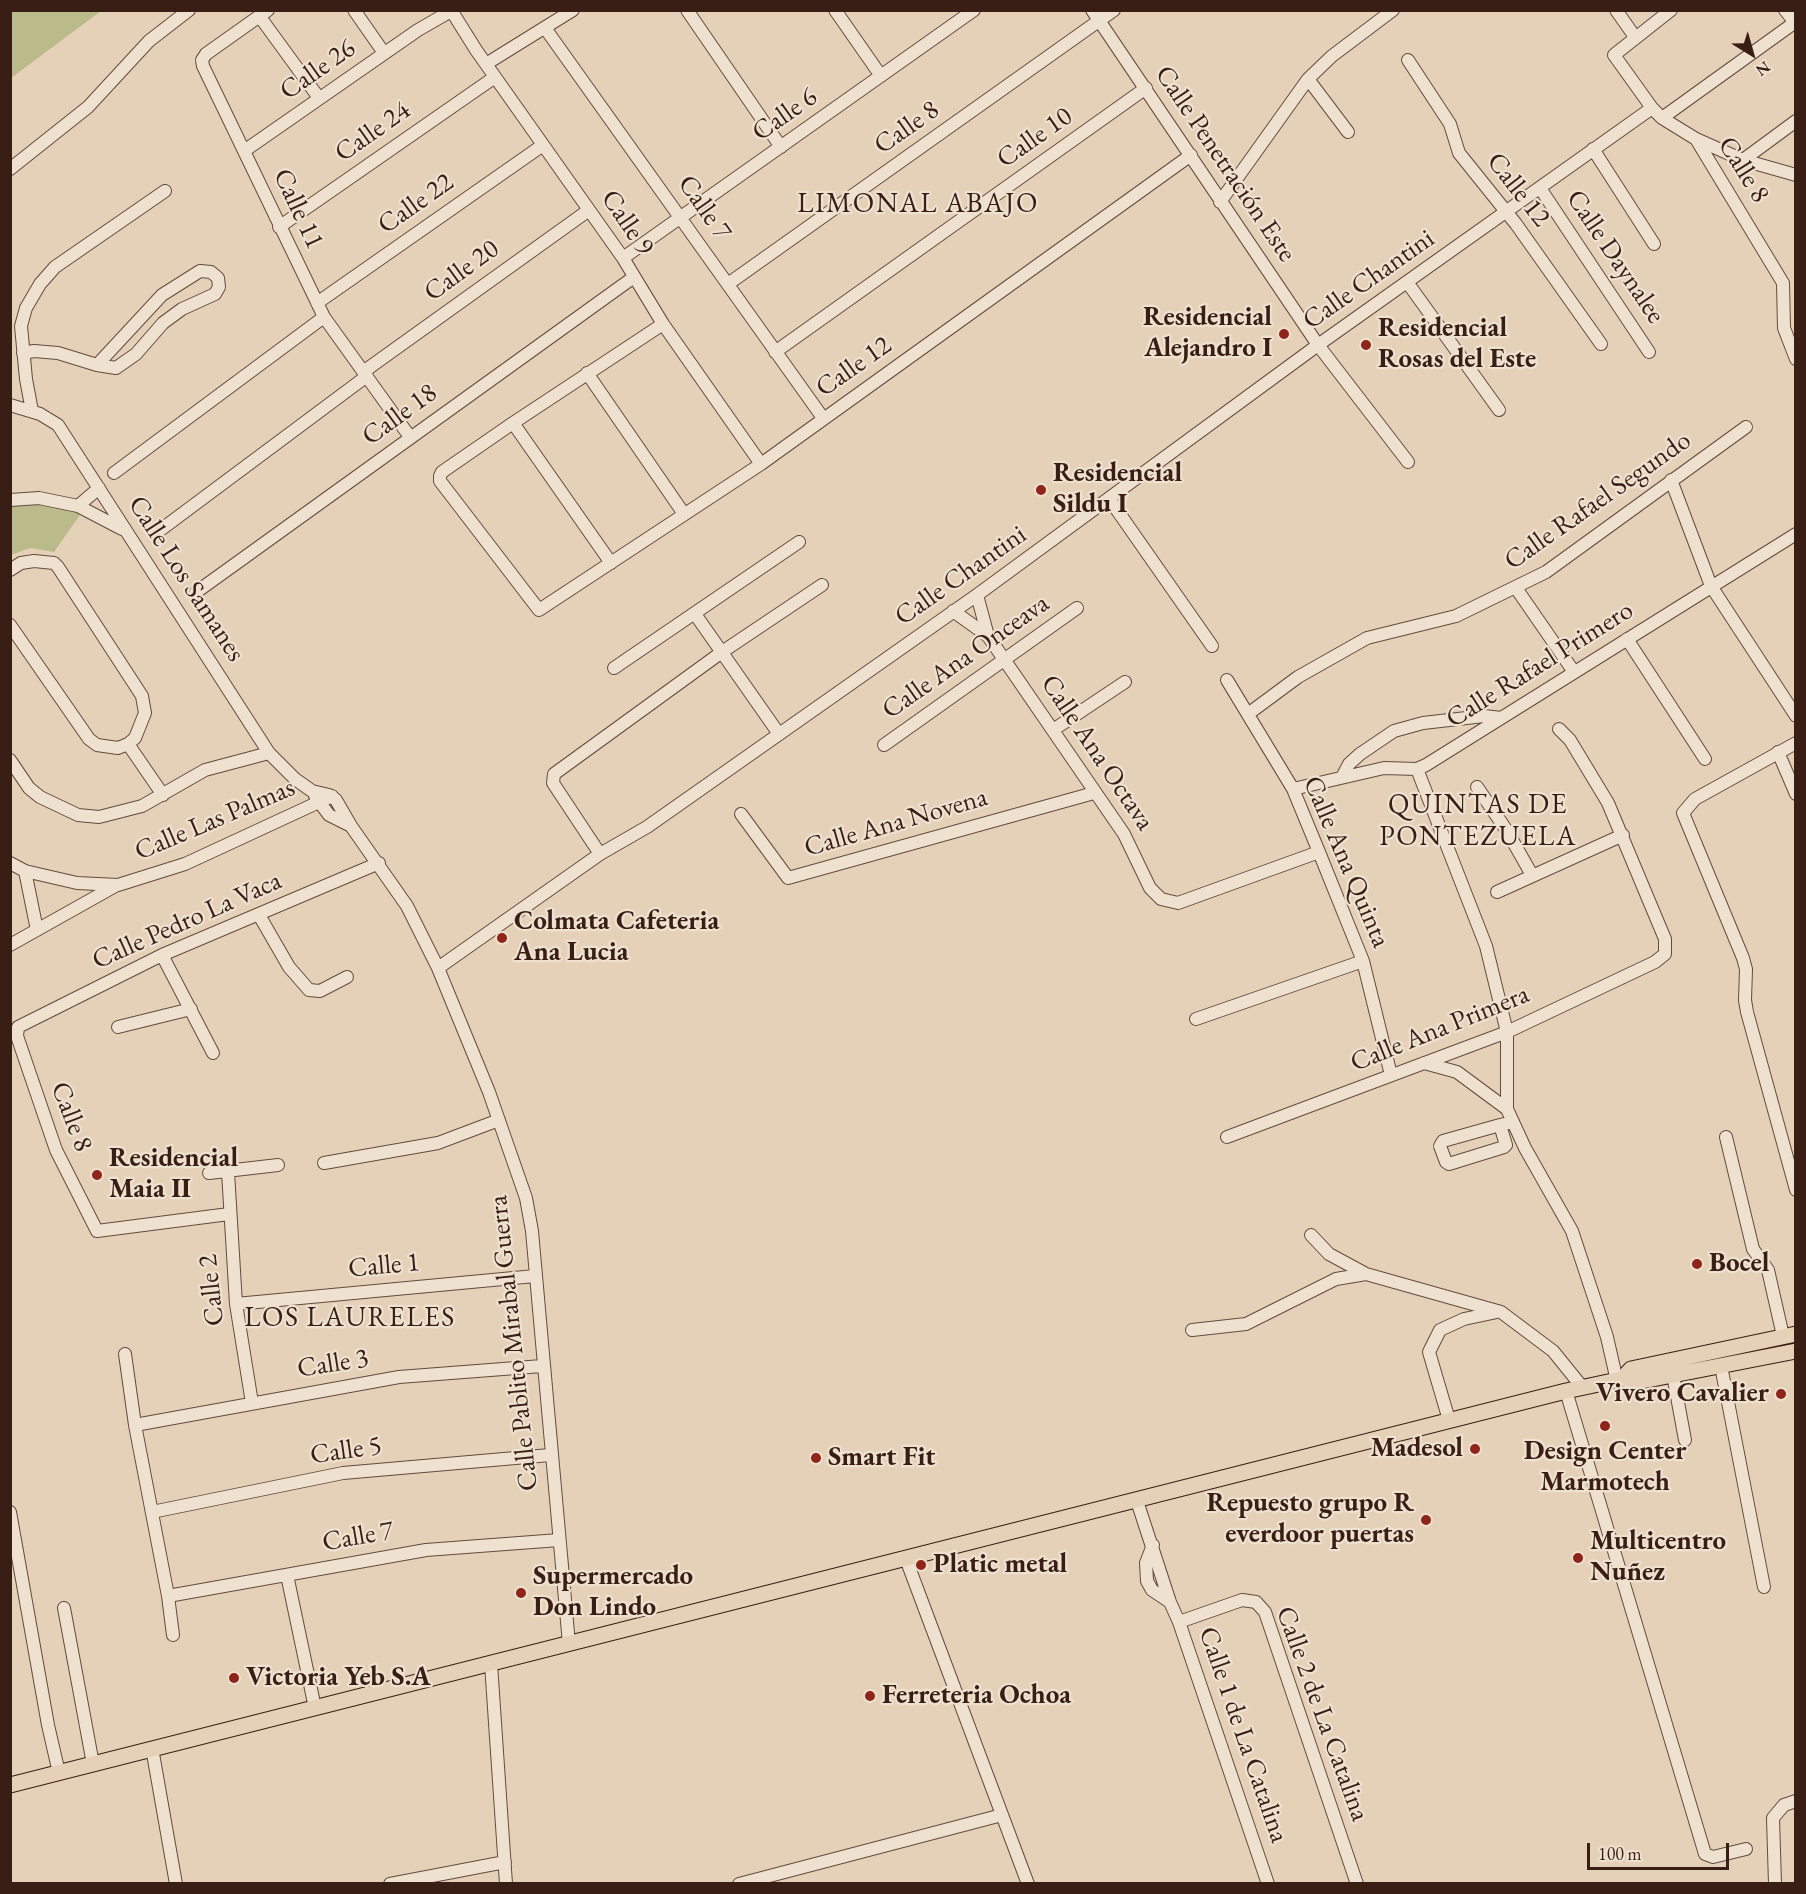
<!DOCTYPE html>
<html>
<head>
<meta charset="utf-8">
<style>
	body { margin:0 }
	#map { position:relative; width:1806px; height:1894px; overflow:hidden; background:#e5d1b7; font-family:"EB Garamond",serif }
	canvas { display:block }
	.frame { position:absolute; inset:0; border:12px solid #391e15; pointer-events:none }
	.north { position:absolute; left:1722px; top:24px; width:60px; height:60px; -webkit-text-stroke:4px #eee1d0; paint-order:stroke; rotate:143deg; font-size:16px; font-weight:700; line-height:24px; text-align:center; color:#391e15 }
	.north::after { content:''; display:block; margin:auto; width:21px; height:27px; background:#391e15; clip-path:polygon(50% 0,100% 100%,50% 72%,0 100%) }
	.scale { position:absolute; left:1587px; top:1843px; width:142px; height:27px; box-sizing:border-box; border:3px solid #391e15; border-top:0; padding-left:8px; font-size:18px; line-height:21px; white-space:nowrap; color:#391e15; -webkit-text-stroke:4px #eee1d0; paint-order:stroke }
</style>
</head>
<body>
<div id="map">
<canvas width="1806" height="1894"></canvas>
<div class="frame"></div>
<div class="north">N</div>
<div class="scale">100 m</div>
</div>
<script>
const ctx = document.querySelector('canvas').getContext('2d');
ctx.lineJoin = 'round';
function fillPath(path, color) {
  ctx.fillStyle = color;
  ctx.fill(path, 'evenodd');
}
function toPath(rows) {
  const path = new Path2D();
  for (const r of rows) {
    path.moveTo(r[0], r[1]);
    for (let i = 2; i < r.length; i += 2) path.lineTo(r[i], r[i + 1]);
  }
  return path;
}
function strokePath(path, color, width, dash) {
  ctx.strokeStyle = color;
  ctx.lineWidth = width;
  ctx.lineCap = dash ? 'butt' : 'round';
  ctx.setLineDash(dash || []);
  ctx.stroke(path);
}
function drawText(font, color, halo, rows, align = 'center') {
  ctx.font = font + ' "EB Garamond",serif';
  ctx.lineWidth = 4.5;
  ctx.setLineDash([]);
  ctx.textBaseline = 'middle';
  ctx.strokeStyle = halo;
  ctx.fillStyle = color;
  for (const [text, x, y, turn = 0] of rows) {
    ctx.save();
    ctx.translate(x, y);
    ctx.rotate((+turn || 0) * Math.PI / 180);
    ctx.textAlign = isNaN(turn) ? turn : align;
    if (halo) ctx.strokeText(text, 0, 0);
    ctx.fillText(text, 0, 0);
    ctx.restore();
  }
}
fillPath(toPath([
	[11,10,101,10,101,11,11,78],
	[39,498,84,509,54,552,30,548,11,555,11,503]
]), '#baba8a');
const minor = toPath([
	[268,10,206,54,202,60,203,66,324,317,410,437],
	[354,10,384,53],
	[451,10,476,50,623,258,663,324,761,464],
	[687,10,781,147],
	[835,10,881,76],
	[1092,10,1318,345,1408,462],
	[1616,10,1635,37],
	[1671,10,1614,55,1652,108,1662,118,1696,139,1743,160,1796,175],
	[1785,10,1796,24],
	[260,17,319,98],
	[545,28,823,418],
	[1408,60,1450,124,1459,153,1516,224,1601,344],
	[486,64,573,10],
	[1308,79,1348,132],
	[1662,118,1794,23],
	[1696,139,1783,283,1784,328,1796,359],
	[1593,149,1654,244],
	[244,151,418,30,451,11],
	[1743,160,1796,121],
	[10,169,88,107,149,41,189,10],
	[1540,188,1649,352],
	[1220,202,1308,79,1332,56,1393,10],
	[279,227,495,77],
	[623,258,974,10],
	[1407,282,1499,410],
	[728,284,1114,10],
	[317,303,543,145],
	[663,324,513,423,442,472,440,476,440,481,539,610,761,464,1191,155],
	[775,352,1146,88],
	[23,353,34,351,58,353,97,365,116,368,136,354,163,323,182,309,215,294,219,287,218,278,211,272,200,271,162,295,97,365],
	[363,372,589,210],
	[587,373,684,514],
	[10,405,40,414,58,425,269,753,295,779,312,791,329,795,336,800,351,826,407,906,438,968,489,1092,526,1198,532,1231,569,1644],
	[32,411,26,379,21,326,26,308,40,284,55,267,165,191],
	[513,423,611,563],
	[114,473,324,317],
	[1671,480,1711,586,1796,716],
	[10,500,39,498,78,506,122,529],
	[1110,500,1212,646],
	[78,506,99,488],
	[155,534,367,376],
	[10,570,21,563,34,561,54,563,58,567,142,696,145,713,135,738,128,744,118,748,97,745,89,739,10,625],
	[1516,588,1574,672],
	[195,593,634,277],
	[977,595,988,636,1124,834,1150,888,1161,899,1178,903,1319,852],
	[953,611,988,636],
	[695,614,779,734],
	[1627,639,1705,759],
	[614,668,799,542],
	[1227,680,1293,789,1319,852,1363,961,1391,1075],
	[1248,714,1298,677,1367,638,1456,616,1546,572,1746,427],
	[1053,730,1125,682],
	[1796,743,1695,799,1683,813,1743,958,1746,969,1745,1000,1747,1012,1796,1190],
	[128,744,163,795],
	[884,745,1077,608],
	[1778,752,1796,794],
	[10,760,29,788,40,797,78,815,99,817,142,806,205,770,269,753],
	[1417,769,1486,946,1507,1032,1507,1109,1525,1148,1572,1231,1607,1337,1617,1381],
	[1342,777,1349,764,1360,754,1394,731,1423,723,1484,716,1501,718],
	[1477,787,1507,831,1532,875],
	[1293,789,1384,768,1417,769,1426,765,1796,534],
	[315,796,329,815,351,826],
	[741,814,788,878,1094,793],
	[600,854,553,783,554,774,722,652,822,585],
	[10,863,25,871,77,883,118,885,185,864,332,796],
	[25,871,37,930],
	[1497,892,1623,835],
	[259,915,289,967,309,990,320,991,347,977],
	[10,945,117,885],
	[162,955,213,1053],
	[438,968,600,854,647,827,977,595,1318,345,1652,108],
	[1196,1019,1363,961],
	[118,1027,191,1009],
	[1424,1063,1457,1072,1507,1109],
	[1500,1125,1506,1145,1504,1147,1449,1164,1446,1162,1440,1146,1443,1141,1500,1125,1513,1122],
	[1227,1137,1507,1032,1655,962,1665,954,1665,939,1608,803,1570,740,1559,729],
	[1726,1137,1753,1249,1768,1270,1783,1336],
	[324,1163,438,1143,499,1120],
	[228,1172,236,1304,252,1403],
	[209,1173,278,1165],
	[229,1214,97,1231,56,1150,17,1036,18,1027,162,955,379,863],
	[1311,1235,1329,1254,1366,1274],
	[236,1304,535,1276],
	[1192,1330,1246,1324,1336,1279,1366,1274,1501,1312,1553,1351,1583,1388],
	[125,1354,135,1425,168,1596,173,1635],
	[1721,1366,1764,1587],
	[1673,1375,1685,1440],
	[1566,1391,1705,1854,1713,1857,1746,1849],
	[1449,1420,1429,1352,1440,1330,1464,1319,1497,1312],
	[135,1425,399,1377,542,1366],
	[1137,1501,1170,1602,1179,1622,1268,1884],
	[10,1512,48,1725,59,1773],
	[152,1512,343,1473,550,1455],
	[1153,1545,1146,1563,1147,1581,1152,1590,1170,1602],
	[906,1559,1028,1884],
	[287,1575,315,1708],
	[168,1596,426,1550,559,1540],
	[64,1608,93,1764],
	[1179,1622,1242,1600,1256,1602,1265,1612,1357,1884],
	[491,1664,506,1884],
	[152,1748,176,1884],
	[390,1884,505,1862],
	[739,1884,1002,1815],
	[1775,1884,1773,1818,1784,1805,1796,1801]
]);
const major = toPath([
	[1622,1379,1631,1369,1796,1334],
	[10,1785,1566,1391,1622,1379,1637,1382,1796,1351]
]);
strokePath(minor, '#644b3e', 14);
strokePath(major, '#391e15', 17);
strokePath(minor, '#eee1d0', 12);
strokePath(major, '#e5d1b7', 15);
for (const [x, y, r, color] of [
	[1284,334,6,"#8f2418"],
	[1366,345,6,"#8f2418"],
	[1041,490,6,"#8f2418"],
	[502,938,6,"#8f2418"],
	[97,1175,6,"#8f2418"],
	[1697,1264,6,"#8f2418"],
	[1781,1394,6,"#8f2418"],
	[1605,1426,6,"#8f2418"],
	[1475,1449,6,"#8f2418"],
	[816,1458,6,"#8f2418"],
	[1426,1520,6,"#8f2418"],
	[1578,1558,6,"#8f2418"],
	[921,1565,6,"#8f2418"],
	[521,1593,6,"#8f2418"],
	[234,1678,6,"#8f2418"],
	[870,1696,6,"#8f2418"]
]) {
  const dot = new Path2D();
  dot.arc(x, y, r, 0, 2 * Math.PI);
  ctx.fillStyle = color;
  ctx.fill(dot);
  strokePath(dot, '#eee1d0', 2);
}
drawText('27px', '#391e15', '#eee1d0', [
	["Calle 26",318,70,-35],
	["Calle 6",785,115,-35],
	["Calle 8",907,128,-35],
	["Calle 24",373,132,-35],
	["Calle 10",1035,138,-35],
	["Calle Penetración Este",1225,164,56],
	["Calle 8",1743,170,58],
	["Calle 12",1518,190,52],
	["Calle 22",416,204,-35],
	["Calle 7",704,208,55],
	["Calle 11",298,209,65],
	["Calle 9",627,223,56],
	["Calle Daynalee",1615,257,56],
	["Calle 20",462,271,-36],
	["Calle Chantini",1369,280,-35],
	["Calle 12",854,367,-35],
	["Calle 18",400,415,-36],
	["Calle Rafael Segundo",1598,501,-35],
	["Calle Chantini",961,576,-35],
	["Calle Los Samanes",186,579,57],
	["Calle Ana Onceava",966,657,-35],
	["Calle Rafael Primero",1540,665,-32],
	["Calle Ana Octava",1097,753,56],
	["Calle Las Palmas",215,820,-23],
	["Calle Ana Novena",896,823,-16],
	["Calle Ana Quinta",1346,862,67],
	["Calle Pedro La Vaca",187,921,-24],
	["Calle Ana Primera",1440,1029,-22],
	["Calle 8",71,1117,69],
	["Calle 1",384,1266,-5],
	["Calle 2",212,1290,-96],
	["Calle Pablito Mirabal Guerra",514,1343,-96],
	["Calle 3",333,1364,-9],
	["Calle 5",346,1451,-8],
	["Calle 7",358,1537,-10],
	["Calle 2 de La Catalina",1322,1714,70],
	["Calle 1 de La Catalina",1243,1735,71]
]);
drawText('bold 27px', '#391e15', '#eee1d0', [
	["Residencial",1272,318,"right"],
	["Alejandro I",1272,349,"right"],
	["Residencial",1378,329],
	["Rosas del Este",1378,360],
	["Residencial",1053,474],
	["Sildu I",1053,505],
	["Colmata Cafeteria",514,922],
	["Ana Lucia",514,953],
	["Residencial",109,1159],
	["Maia II",109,1190],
	["Bocel",1709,1264],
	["Vivero Cavalier",1769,1394,"right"],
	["Madesol",1463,1449,"right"],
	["Design Center",1605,1452,"center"],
	["Marmotech",1605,1483,"center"],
	["Smart Fit",828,1458],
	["Repuesto grupo R",1414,1504,"right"],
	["everdoor puertas",1414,1535,"right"],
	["Multicentro",1590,1542],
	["Nuñez",1590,1573],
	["Platic metal",933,1565],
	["Supermercado",533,1577],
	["Don Lindo",533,1608],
	["Victoria Yeb S.A",246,1678],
	["Ferreteria Ochoa",882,1696]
], 'left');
ctx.letterSpacing = '1.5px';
drawText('28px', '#391e15', '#eee1d0', [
	["LIMONAL ABAJO",918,204],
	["QUINTAS DE",1478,805],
	["PONTEZUELA",1478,837],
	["LOS LAURELES",350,1318]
]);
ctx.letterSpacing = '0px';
</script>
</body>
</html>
